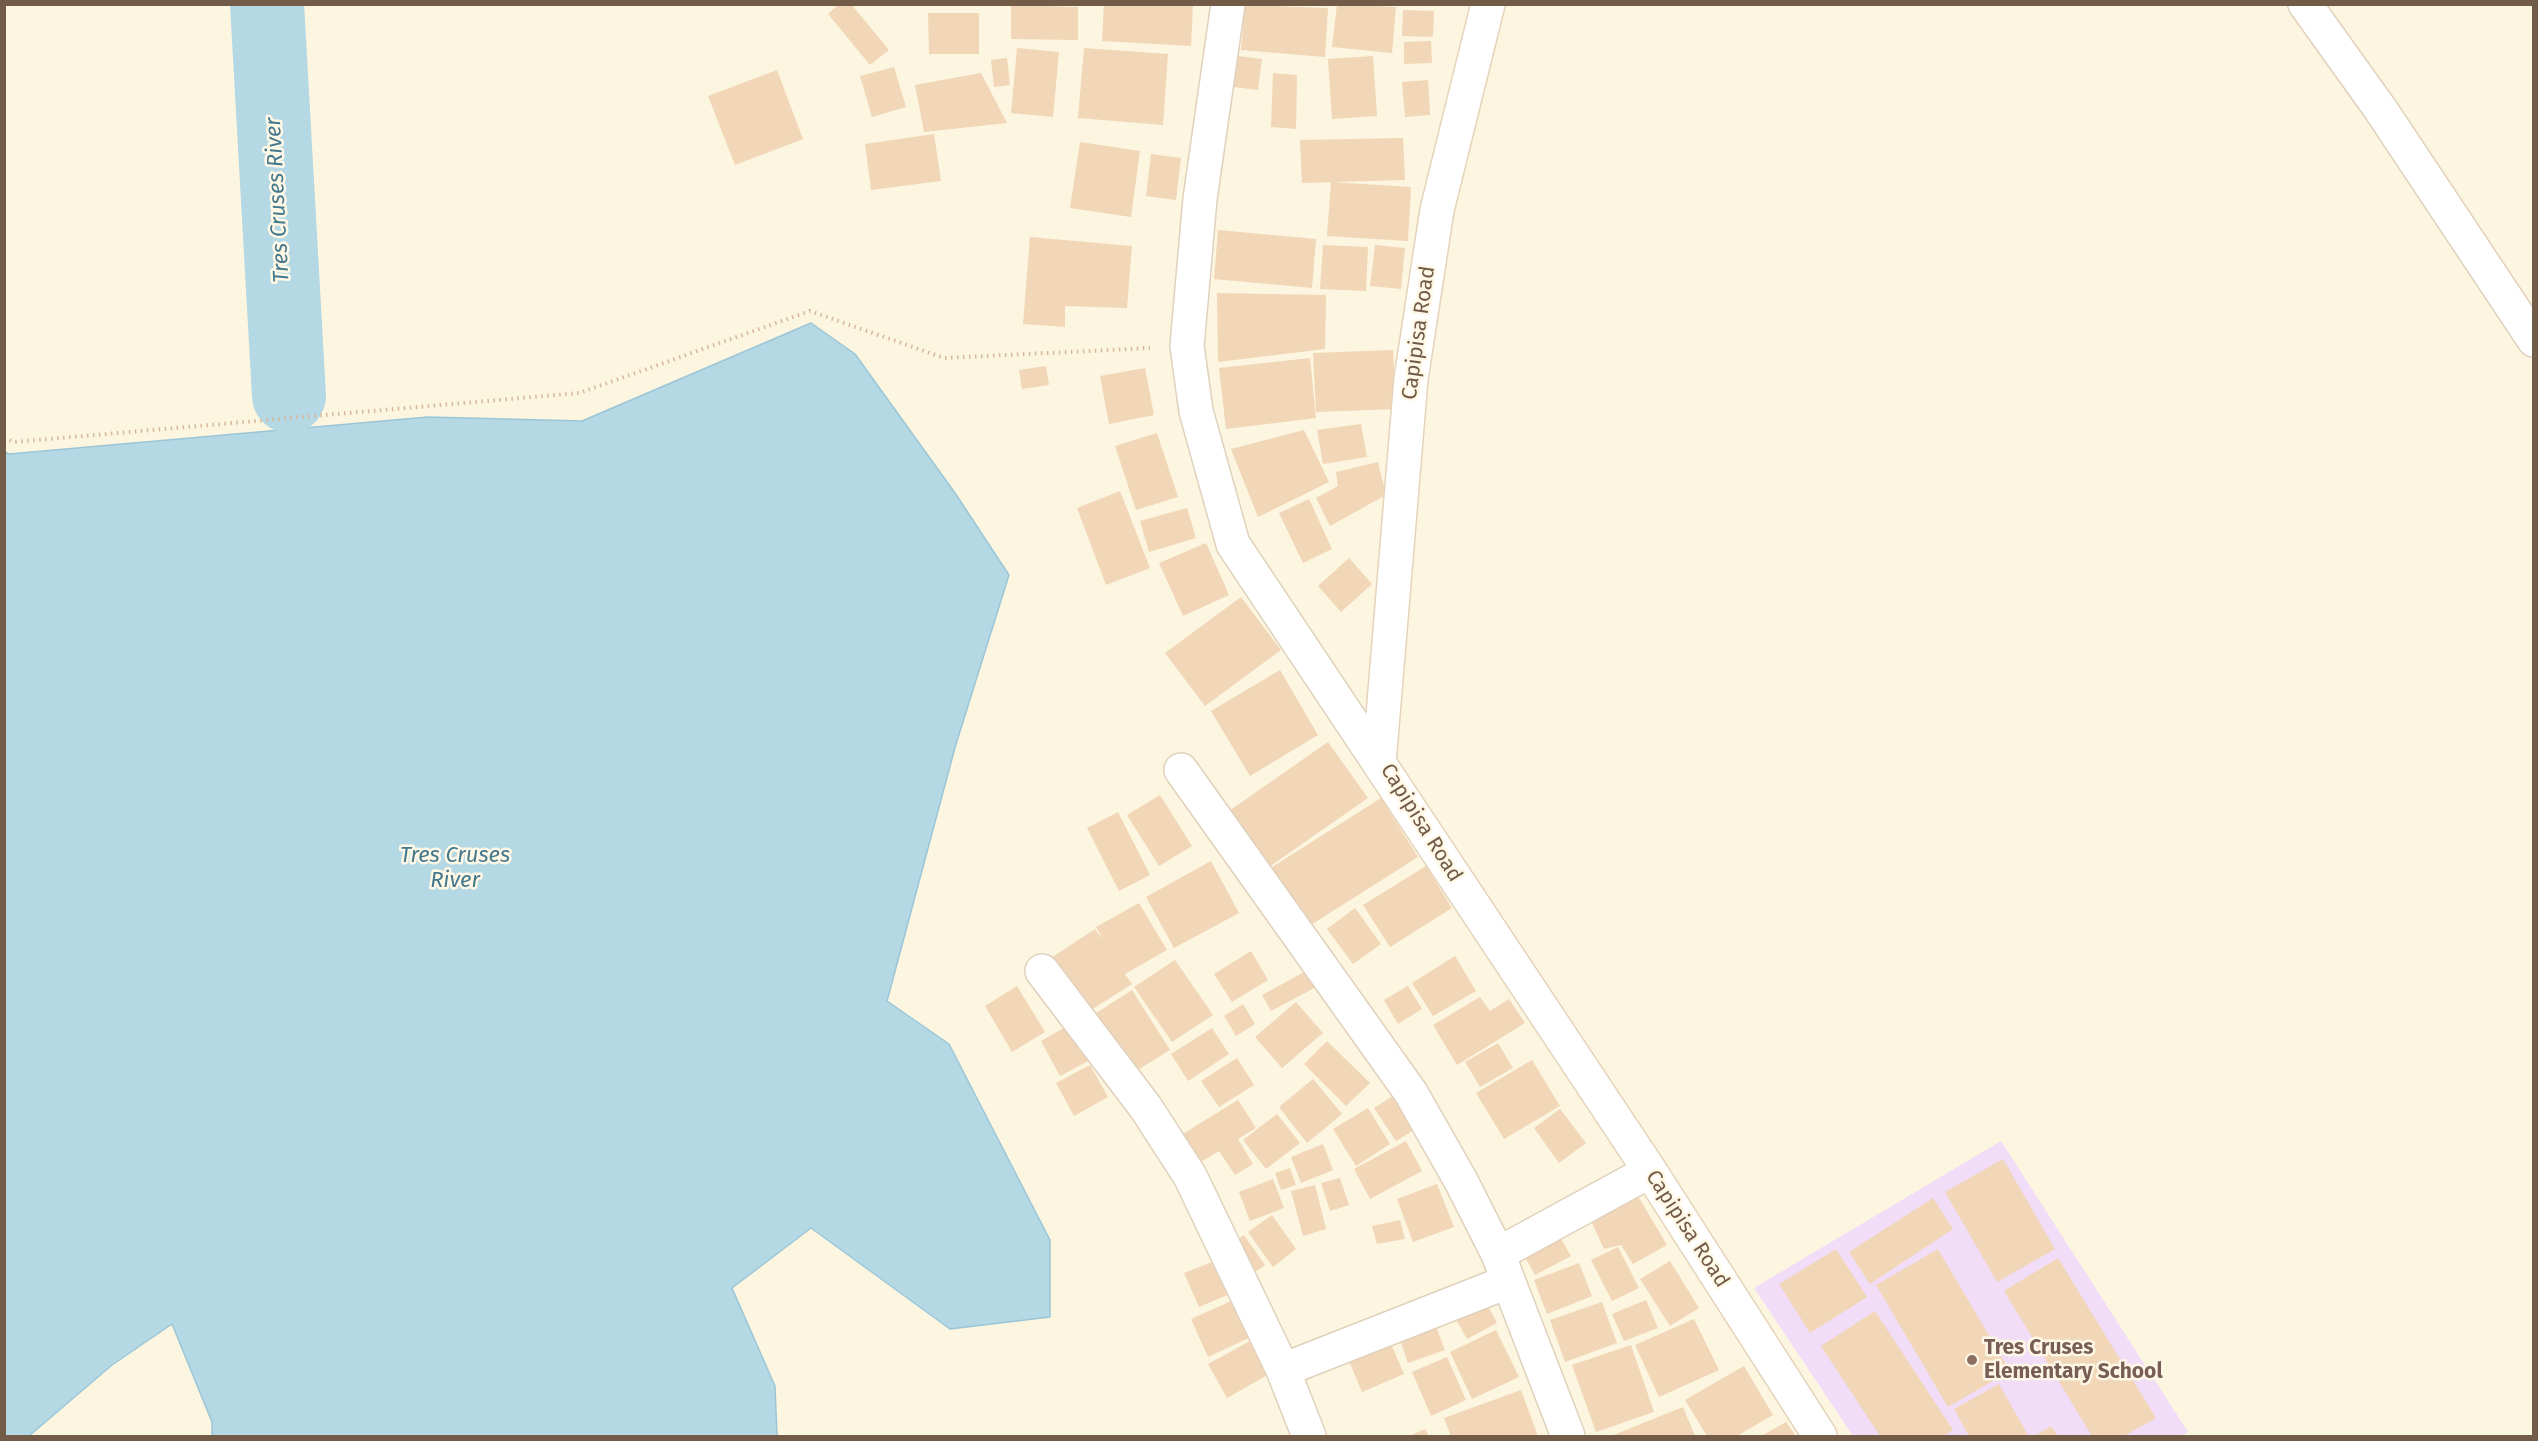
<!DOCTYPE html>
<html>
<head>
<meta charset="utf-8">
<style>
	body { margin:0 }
	#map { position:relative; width:2538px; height:1441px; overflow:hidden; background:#fcf5e0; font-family:"Fira Sans",sans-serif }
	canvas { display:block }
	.frame { position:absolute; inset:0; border:6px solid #725c47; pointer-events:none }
</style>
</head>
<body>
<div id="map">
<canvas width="2538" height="1441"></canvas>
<div class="frame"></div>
</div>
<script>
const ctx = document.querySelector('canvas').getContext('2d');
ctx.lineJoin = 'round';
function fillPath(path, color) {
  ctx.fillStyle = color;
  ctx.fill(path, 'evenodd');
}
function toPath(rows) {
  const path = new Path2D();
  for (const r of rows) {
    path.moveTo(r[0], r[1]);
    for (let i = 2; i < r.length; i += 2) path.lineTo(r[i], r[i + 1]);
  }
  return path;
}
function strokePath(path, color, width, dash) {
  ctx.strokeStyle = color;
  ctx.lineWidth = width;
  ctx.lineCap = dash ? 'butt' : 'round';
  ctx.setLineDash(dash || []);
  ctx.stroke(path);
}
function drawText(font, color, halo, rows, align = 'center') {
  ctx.font = font + ' "Fira Sans",sans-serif';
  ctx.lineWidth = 5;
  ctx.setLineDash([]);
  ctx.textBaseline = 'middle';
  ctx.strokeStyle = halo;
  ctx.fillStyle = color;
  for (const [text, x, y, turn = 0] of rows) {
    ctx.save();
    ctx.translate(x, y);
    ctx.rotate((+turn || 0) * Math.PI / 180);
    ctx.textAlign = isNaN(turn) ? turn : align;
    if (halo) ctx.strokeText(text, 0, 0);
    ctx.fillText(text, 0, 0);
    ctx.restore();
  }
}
fillPath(toPath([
	[2001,1141,2188,1432,2181,1436,1853,1436,1754,1288]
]), '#f1ddf8');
const water = toPath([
	[811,323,855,354,955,493,1009,575,956,744,887,1001,949,1044,1050,1240,1050,1317,950,1329,811,1228,732,1288,775,1386,777,1436,212,1436,212,1422,172,1324,112,1365,29,1436,5,1436,5,452,9,454,428,417,582,421,811,323]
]);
fillPath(water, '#b5d8e5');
strokePath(water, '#9bc6d7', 1.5);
strokePath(toPath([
	[267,4,289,396]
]), '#b5d8e5', 74);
fillPath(toPath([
	[839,4,851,4,889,50,870,65,828,14],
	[1104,4,1193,4,1191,46,1102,41],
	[1337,4,1396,7,1392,53,1332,47],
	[1011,5,1078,7,1078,40,1011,39],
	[1245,5,1328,8,1325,57,1241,50],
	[1403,10,1434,11,1433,37,1402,36],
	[928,13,979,13,979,54,929,54],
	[1431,41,1432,63,1404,64,1404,42],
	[1017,48,1059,52,1053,117,1011,113],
	[1084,48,1168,54,1163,125,1078,118],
	[1238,56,1262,59,1258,90,1234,87],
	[1373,56,1377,116,1332,119,1328,59],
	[1007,58,1010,85,994,87,991,60],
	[894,67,906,107,872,117,860,76],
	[777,70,803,139,735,165,708,96],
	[981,73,1007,123,924,132,915,85],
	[1273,73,1297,75,1296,129,1271,127],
	[1428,80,1430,115,1405,117,1402,82],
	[934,134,941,181,871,190,865,144],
	[1403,138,1405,180,1302,183,1300,140],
	[1080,142,1140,151,1131,217,1070,208],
	[1151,154,1181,158,1176,200,1146,196],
	[1331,182,1411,187,1408,241,1327,236],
	[1218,230,1316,239,1312,288,1214,279],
	[1030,237,1132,246,1127,308,1065,306,1065,327,1023,324],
	[1323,245,1368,247,1366,291,1320,289],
	[1375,245,1405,248,1401,289,1370,286],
	[1217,293,1326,295,1325,349,1218,362],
	[1393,350,1396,409,1316,412,1313,353],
	[1310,358,1316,418,1226,429,1219,368],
	[1046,366,1049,385,1022,389,1019,370],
	[1145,368,1154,415,1109,424,1100,376],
	[1361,424,1367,457,1323,464,1317,430],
	[1304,430,1329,482,1258,517,1231,449],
	[1157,433,1178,497,1136,510,1115,446],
	[1378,462,1386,495,1330,526,1316,498,1338,486,1336,472],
	[1120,491,1150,568,1106,585,1077,508],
	[1309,499,1332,549,1303,563,1279,513],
	[1187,508,1196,538,1149,552,1140,521],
	[1206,543,1229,595,1183,616,1159,563],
	[1349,558,1372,584,1341,612,1318,586],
	[1241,597,1281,650,1205,706,1165,653],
	[1280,670,1318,735,1250,776,1211,711],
	[1328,742,1368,798,1269,867,1229,811],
	[1160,795,1192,846,1159,866,1127,815],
	[1381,798,1418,857,1303,930,1266,871],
	[1118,812,1150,875,1119,891,1087,828],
	[1211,861,1239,913,1174,948,1146,897],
	[1426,866,1452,908,1390,947,1363,905],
	[1139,903,1167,950,1125,974,1132,984,1080,1017,1045,962,1095,929,1104,940,1096,927],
	[1355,908,1381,944,1353,964,1327,929],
	[1251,951,1268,980,1232,1002,1214,974],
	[1455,956,1476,991,1433,1016,1412,983],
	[1175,960,1213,1015,1172,1042,1134,987],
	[1308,970,1318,986,1271,1011,1262,995],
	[1017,986,1045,1032,1012,1052,985,1006],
	[1408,986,1422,1009,1398,1024,1384,1000],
	[1132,990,1170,1050,1128,1076,1090,1017],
	[1480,997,1490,1011,1509,999,1525,1023,1457,1065,1433,1025],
	[1296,1002,1323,1033,1282,1068,1255,1037],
	[1243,1004,1255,1024,1236,1036,1224,1016],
	[1076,1021,1096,1057,1060,1076,1041,1041],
	[1212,1028,1229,1054,1188,1081,1171,1054],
	[1327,1041,1370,1083,1346,1106,1304,1064],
	[1498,1043,1513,1068,1480,1087,1465,1062],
	[1237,1058,1254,1085,1219,1107,1201,1081],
	[1532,1060,1560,1106,1504,1139,1476,1093],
	[1090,1065,1108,1097,1074,1116,1056,1083],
	[1313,1079,1342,1114,1307,1143,1279,1107],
	[1393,1096,1414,1130,1396,1141,1374,1108],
	[1238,1100,1256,1128,1238,1139,1253,1164,1235,1175,1219,1151,1199,1163,1181,1135],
	[1368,1108,1390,1144,1356,1166,1333,1129],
	[1560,1109,1586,1143,1559,1163,1534,1128],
	[1277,1114,1300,1143,1266,1169,1243,1140],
	[1406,1141,1422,1171,1370,1199,1354,1169],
	[1323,1144,1333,1170,1301,1183,1291,1157],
	[2003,1159,2055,1249,1997,1282,1945,1192],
	[1290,1168,1296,1185,1281,1190,1275,1173],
	[1340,1178,1349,1205,1330,1211,1321,1183],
	[1273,1179,1284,1208,1250,1221,1239,1192],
	[1437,1184,1454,1227,1413,1242,1397,1199],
	[1315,1185,1326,1229,1303,1236,1291,1191],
	[1638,1196,1667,1245,1633,1264,1621,1245,1604,1249,1592,1223],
	[1933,1198,1953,1229,1870,1284,1849,1252],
	[1272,1215,1296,1249,1273,1267,1248,1232],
	[1400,1220,1405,1239,1377,1244,1372,1226],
	[1557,1232,1571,1256,1535,1275,1521,1250],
	[1244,1235,1265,1265,1247,1278,1226,1248],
	[1618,1247,1639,1288,1612,1301,1591,1260],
	[1836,1249,1867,1297,1810,1333,1779,1284],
	[1938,1249,2010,1371,1948,1407,1876,1285],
	[1225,1257,1239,1290,1199,1307,1184,1273],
	[2058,1258,2156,1418,2124,1436,2092,1436,2004,1291],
	[1670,1261,1699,1308,1670,1326,1640,1279],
	[1579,1263,1592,1296,1547,1314,1534,1280],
	[1238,1298,1255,1335,1208,1357,1191,1319],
	[1646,1300,1658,1328,1624,1341,1612,1314],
	[1602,1302,1617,1343,1565,1362,1550,1320],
	[1488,1306,1497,1323,1467,1339,1457,1321],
	[1875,1311,1953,1430,1943,1436,1880,1436,1821,1346],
	[1432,1316,1445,1350,1408,1363,1396,1328],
	[1694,1319,1719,1370,1659,1397,1635,1345],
	[1496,1330,1519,1377,1472,1399,1450,1352],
	[1389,1339,1404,1374,1362,1392,1347,1356],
	[1252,1340,1271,1373,1227,1398,1208,1364],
	[1631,1345,1654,1412,1596,1432,1572,1365],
	[1447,1357,1466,1400,1431,1416,1412,1372],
	[1744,1366,1773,1415,1737,1436,1707,1436,1685,1400],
	[1999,1384,2028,1435,1969,1436,1954,1409],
	[1521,1390,1538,1436,1451,1436,1444,1418],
	[1683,1407,1695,1436,1611,1436],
	[1786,1422,1796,1436,1761,1436],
	[2051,1426,2058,1436,2035,1436],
	[1425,1429,1429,1436,1409,1436]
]), '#f1d6b7');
const street = toPath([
	[1228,4,1200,199,1187,346,1196,411,1233,544,1379,763],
	[2305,4,2381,110,2534,340],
	[1181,770,1411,1093,1461,1181,1498,1254,1568,1436],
	[1042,971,1146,1108,1190,1176,1283,1370,1309,1436],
	[1498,1254,1650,1171],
	[1283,1370,1507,1282]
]);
const secondary = toPath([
	[1488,4,1437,210,1411,379,1379,763,1650,1171,1820,1436]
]);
strokePath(street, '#e0d1bc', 36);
strokePath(secondary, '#e5d3ba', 36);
strokePath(toPath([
	[4,438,14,442,579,393,810,311,944,358,1150,348]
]), '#d6b99b', 4, [1.5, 4.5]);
strokePath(street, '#fff', 33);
strokePath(secondary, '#fff', 33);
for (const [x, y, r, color] of [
	[1972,1360,6,"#8d6e63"]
]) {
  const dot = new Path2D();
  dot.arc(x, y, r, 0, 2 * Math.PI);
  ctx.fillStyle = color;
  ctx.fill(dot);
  strokePath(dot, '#fff8e6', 2);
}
drawText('21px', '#725c47', '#fff8e6', [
	["Capipisa Road",1419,333,-82],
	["Capipisa Road",1421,823,58],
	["Capipisa Road",1687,1229,57]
]);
drawText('bold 21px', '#785e54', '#fff8e6', [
	["Tres Cruses",1984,1348],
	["Elementary School",1984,1372]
], 'left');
drawText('italic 22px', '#44788d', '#fff8e6', [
	["Tres Cruses River",278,200,-93],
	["Tres Cruses",455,856],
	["River",455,881]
]);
</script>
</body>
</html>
